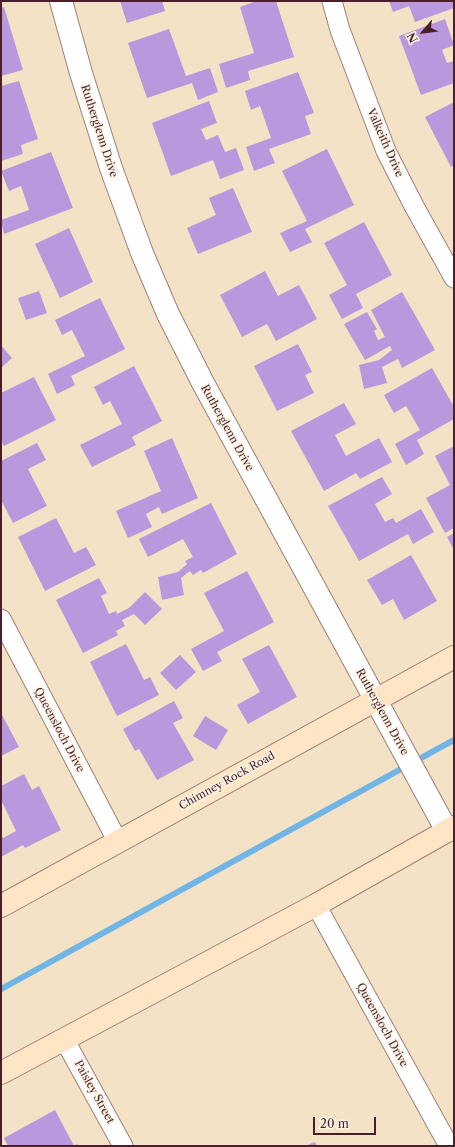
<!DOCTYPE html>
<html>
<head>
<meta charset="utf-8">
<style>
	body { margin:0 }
	#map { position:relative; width:455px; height:1147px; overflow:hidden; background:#f3e2c5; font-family:"Libre Caslon Text",serif }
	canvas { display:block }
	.frame { position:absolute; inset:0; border:2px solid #4a1f2b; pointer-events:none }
	.north { position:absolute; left:403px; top:12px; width:40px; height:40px; -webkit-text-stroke:3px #fcf5e5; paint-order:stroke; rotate:242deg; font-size:11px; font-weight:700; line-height:16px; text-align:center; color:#4a1f2b }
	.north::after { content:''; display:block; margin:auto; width:14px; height:18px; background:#4a1f2b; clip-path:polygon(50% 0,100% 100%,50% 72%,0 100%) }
	.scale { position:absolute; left:313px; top:1117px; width:63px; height:18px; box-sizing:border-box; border:2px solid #4a1f2b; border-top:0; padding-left:5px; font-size:12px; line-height:14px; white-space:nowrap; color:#4a1f2b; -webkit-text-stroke:3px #fcf5e5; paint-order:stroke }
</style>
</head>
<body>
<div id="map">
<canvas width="455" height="1147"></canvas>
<div class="frame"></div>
<div class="north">N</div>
<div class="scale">20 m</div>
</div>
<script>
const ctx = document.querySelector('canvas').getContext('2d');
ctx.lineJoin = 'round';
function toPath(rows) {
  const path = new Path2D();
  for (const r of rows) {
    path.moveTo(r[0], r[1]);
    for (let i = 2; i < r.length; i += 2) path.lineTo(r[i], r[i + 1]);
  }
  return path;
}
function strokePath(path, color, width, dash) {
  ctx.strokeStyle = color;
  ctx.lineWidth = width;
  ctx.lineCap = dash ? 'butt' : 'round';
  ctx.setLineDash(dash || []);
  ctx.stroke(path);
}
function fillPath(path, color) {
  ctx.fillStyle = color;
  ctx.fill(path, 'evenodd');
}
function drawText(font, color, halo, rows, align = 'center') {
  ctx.font = font + ' "Libre Caslon Text",serif';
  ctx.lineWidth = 3;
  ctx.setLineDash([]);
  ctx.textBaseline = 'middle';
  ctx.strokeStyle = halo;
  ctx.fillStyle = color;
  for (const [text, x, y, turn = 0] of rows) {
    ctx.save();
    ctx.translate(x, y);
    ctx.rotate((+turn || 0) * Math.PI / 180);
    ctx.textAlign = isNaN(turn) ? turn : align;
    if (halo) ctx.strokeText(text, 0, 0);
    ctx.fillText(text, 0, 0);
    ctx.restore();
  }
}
strokePath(toPath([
	[1,989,454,740]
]), '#70b5e6', 6);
fillPath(toPath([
	[120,1,162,1,165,11,127,23],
	[257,1,276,1,294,57,248,71,250,80,226,88,219,64,254,53,240,7],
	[389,1,454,1,454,8,415,22,409,6,393,12],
	[4,7,23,70,1,76,1,8],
	[445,19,454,45,442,50,447,63,454,61,454,83,421,95,399,36],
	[169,29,186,76,210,68,218,92,198,100,192,83,147,98,128,43],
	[298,72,314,113,305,116,311,134,269,149,275,163,254,171,246,147,271,138,260,106,251,110,245,91],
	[19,81,38,139,21,145,23,154,1,161,1,86],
	[209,101,217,123,201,129,206,140,218,135,225,152,236,148,244,170,220,179,213,160,171,176,152,123],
	[454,102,454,165,451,167,425,117],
	[327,149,354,205,305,229,312,242,290,252,280,233,307,221,282,171],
	[51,152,73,208,4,234,1,220,29,210,21,186,9,191,1,171],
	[233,188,252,232,198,254,187,228,216,215,209,198],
	[364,222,392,275,356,294,363,308,342,319,329,295,347,285,324,243],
	[69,228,93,282,60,298,35,244],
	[265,271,278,296,299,285,317,319,276,341,267,324,242,337,220,295],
	[39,291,47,313,26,320,18,298],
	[402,292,435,350,402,368,398,359,382,367,387,383,364,389,359,365,379,360,392,350,390,346,365,360,344,324,367,312,377,329,374,331,378,340,385,337,371,310],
	[100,298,125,349,71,376,75,385,57,394,48,374,85,356,72,330,62,335,55,320],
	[298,344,312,372,305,375,314,393,277,411,254,366],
	[1,345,12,358,1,368],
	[134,366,162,421,132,437,136,445,92,467,80,445,122,424,110,401,103,405,94,387],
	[432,368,454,407,454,419,417,440,424,454,406,465,395,444,420,430,406,406,394,413,384,395],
	[34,377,56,420,4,446,1,440,1,393],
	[344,403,356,424,335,435,346,456,379,438,392,462,360,479,356,473,324,491,291,431],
	[172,438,198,498,162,514,159,507,146,514,152,527,128,538,116,511,161,491,144,451],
	[37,443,46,460,28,469,47,506,13,523,1,500,1,461],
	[454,446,454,528,445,533,426,498,450,485,435,456],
	[382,477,392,494,375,504,385,522,393,518,396,523,421,509,434,532,413,544,408,534,359,561,328,506],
	[211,503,237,554,203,573,201,570,193,575,190,571,181,578,184,595,162,600,158,577,178,572,187,564,185,561,193,557,183,539,148,557,139,539],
	[56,518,74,553,86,547,96,565,45,591,18,537],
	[454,533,454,550,447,537],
	[411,555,437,601,404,620,393,599,382,605,367,580],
	[247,571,274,622,217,652,222,661,203,671,191,649,224,631,204,593],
	[99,578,107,593,101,596,109,614,116,611,117,614,129,608,145,592,162,609,145,625,134,614,122,620,125,626,116,631,118,635,83,653,56,600],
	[126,644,144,680,150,677,159,695,117,716,90,662],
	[269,645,297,697,248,724,237,705,260,692,242,659],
	[180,655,196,672,176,690,160,673],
	[174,701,183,718,173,723,194,760,157,780,139,749,135,751,123,729],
	[1,713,19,747,1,756],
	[205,716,228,730,216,750,193,736],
	[24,774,32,790,39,786,61,830,25,848,23,845,1,857,1,834,3,838,16,831,1,800,1,786],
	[55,1110,74,1146,77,1144,79,1146,8,1146,4,1138],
	[315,1142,317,1146,305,1146]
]), '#ba98dd');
const minor = toPath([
	[332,1,340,30,386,151,414,206,454,278],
	[1,619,118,842],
	[316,905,449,1146],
	[64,1039,123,1146]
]);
const tertiary = toPath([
	[61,1,81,73,111,168,142,253,168,314,203,383,447,831]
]);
const secondary = toPath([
	[1,906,454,657],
	[1,1073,316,905,454,827]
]);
strokePath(minor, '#9e8078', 21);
strokePath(tertiary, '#9e8078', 24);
strokePath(secondary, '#9e8078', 24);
strokePath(minor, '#fff', 19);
strokePath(tertiary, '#fff', 22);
strokePath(secondary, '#fde5c5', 22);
drawText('11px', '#4a1f2b', '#fcf5e5', [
	["Rutherglenn Drive",99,131,72],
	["Valkeith Drive",385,143,66],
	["Rutherglenn Drive",227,428,61],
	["Rutherglenn Drive",382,712,61],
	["Queensloch Drive",59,730,62],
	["Chimney Rock Road",227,781,-29],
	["Queensloch Drive",382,1025,61],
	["Paisley Street",94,1092,61]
]);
</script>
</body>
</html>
